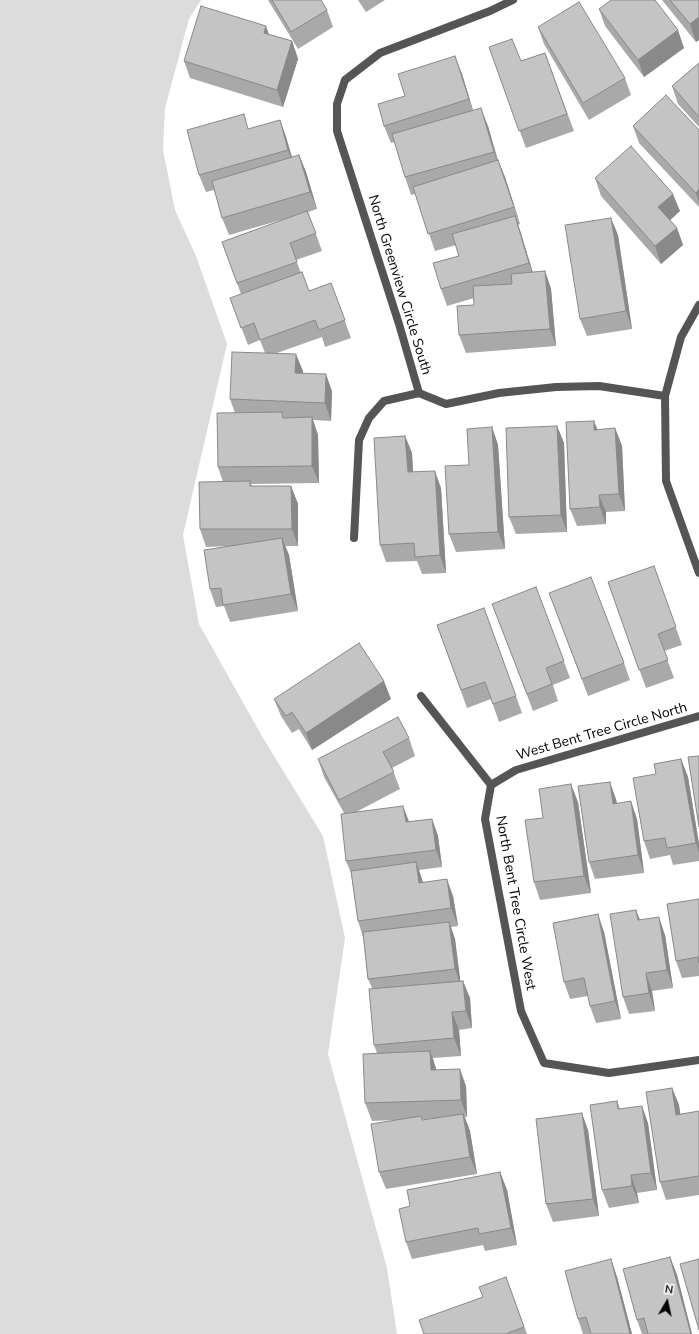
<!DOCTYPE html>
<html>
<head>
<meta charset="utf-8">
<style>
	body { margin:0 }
	#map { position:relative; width:699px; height:1334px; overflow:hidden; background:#fff; font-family:"Nunito Sans",sans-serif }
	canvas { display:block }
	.north { position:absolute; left:647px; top:1282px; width:40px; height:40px; -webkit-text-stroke:3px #fff; paint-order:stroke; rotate:9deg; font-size:11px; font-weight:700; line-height:16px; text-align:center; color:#000 }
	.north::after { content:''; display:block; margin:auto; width:14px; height:18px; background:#000; clip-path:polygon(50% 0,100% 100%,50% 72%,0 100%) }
</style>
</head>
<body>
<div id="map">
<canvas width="699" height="1334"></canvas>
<div class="north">N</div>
</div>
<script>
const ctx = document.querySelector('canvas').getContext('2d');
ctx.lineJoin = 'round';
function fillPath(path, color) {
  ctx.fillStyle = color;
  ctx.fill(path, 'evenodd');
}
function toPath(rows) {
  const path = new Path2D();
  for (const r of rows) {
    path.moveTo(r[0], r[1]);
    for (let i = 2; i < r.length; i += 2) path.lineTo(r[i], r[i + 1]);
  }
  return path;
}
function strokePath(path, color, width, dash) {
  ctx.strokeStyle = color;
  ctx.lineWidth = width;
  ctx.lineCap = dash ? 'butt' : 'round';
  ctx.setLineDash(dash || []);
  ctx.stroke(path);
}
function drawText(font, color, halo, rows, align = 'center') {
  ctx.font = font + ' "Nunito Sans",sans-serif';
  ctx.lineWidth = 3;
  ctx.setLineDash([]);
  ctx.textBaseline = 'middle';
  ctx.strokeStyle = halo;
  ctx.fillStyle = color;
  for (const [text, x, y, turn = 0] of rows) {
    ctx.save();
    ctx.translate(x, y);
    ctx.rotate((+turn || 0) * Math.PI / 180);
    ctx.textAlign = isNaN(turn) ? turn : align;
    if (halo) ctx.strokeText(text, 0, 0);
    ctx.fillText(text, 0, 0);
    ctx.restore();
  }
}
fillPath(toPath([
	[0,0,201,0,189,19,165,108,163,150,175,210,196,256,227,344,183,535,199,624,263,738,323,836,345,938,328,1054,387,1268,397,1334,0,1334]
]), '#dcdcdc');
strokePath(toPath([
	[699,305,681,337,665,396,666,481,699,573],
	[419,393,399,324,337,131,337,104,345,80,380,53,490,11,513,0],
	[419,393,446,404,499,393,556,387,599,386,665,396],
	[354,538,359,440,369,418,384,401,419,393],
	[421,696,491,785,485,819,521,1011,544,1063,609,1073,699,1060],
	[491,785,516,770,699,716]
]), '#555', 8);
fillPath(toPath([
	[268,0,321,0,327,10,333,27,298,49],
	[358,0,385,0,366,12],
	[662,0,699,0,699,40,696,42],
	[599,9,684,48,644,77,605,26],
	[538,27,625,78,631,95,589,120,544,44],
	[269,34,292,41,298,59,283,107,190,78,184,61],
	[489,47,521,61,545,53,574,131,526,148],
	[699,63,699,127,678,104,672,86],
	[462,74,473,110,488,126,498,160,505,177,520,224,518,225,533,272,545,271,551,289,556,346,466,353,459,335,474,305,474,298,447,306,441,289,459,256,456,245,435,251,415,194,411,195,405,177,395,142,391,143,384,126,405,96],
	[280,120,286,137,292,157,299,155,306,172,317,209,308,212,322,251,296,260,301,273,309,291,331,283,351,338,325,347,322,337,277,353,303,371,303,373,332,391,331,421,313,420,318,435,319,483,251,484,252,486,291,486,298,504,298,546,285,546,289,555,298,611,230,622,224,606,216,607,210,589,229,546,206,547,200,529,223,482,218,467,235,413,230,399,265,353,260,340,248,345,230,298,241,294,222,242,288,218,229,235,222,218,214,190,206,192,199,175,249,129],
	[633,126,699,130,699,207,639,143],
	[595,178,680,211,670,220,677,228,683,245,661,264,601,196],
	[618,235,632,329,587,336,580,319],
	[557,426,564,443,567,532,516,534,509,517],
	[492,427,498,445,505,549,456,552,449,534,469,465],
	[615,428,622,446,625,511,606,512,606,524,577,526,570,509],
	[405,436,412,453,413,472,441,488,446,573,422,574,417,561,386,562,380,545],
	[654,566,682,645,664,651,674,678,646,688,608,582],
	[536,587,570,678,553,685,558,701,533,711,499,621],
	[484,608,522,713,499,722,491,699,467,708,437,625],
	[556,611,624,663,630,680,588,696],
	[274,699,391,699,312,750,299,729,292,733,281,716],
	[409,738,415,756,392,768,400,789,356,812,409,822,432,819,438,836,442,867,419,870,423,882,453,896,458,926,451,927,455,939,460,981,470,998,472,1028,459,1030,461,1056,433,1058,436,1070,466,1086,467,1117,465,1117,470,1131,477,1174,386,1189,379,1172,394,1120,372,1121,365,1103,377,1053,374,1045,372,988,368,979,363,937,358,921,351,873,346,861,344,813,324,777,318,759],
	[433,1118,422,1120,422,1119,430,1119],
	[681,759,688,777,699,844,699,861,673,865,670,855,650,859,644,841,656,774],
	[616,799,617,803,637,819,644,873,595,879,589,862],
	[578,802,591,893,540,900,534,882,543,818],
	[699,899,699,976,682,978,676,961],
	[640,920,665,935,673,988,652,991,655,1011,629,1014,623,997],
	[604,932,621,1019,596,1023,590,1006,588,996,570,999,564,982],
	[672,1088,679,1105,680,1114,699,1112,699,1195,666,1200,660,1182],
	[617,1101,620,1109,648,1123,657,1190,637,1193,639,1203,609,1208,602,1190],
	[588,1130,599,1216,553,1222,546,1204],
	[500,1172,507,1190,517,1245,485,1251,483,1245,412,1259,406,1242,410,1206],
	[670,1257,677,1275,692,1334,642,1334,637,1320],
	[611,1259,617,1277,632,1334,583,1334,578,1319],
	[506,1277,527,1334,424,1334,483,1297]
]), '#a9a9a9');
fillPath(toPath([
	[699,17,699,40,696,42,690,24],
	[266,26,272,43,264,33],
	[678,30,684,48,644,77,638,60],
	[292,41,298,59,283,107,277,90],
	[455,56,462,74,475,117,469,99],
	[481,108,488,126,500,170,494,152],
	[280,120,286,137,295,168,288,150],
	[299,155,306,172,317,209,310,192],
	[498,160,505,177,520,224,514,207],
	[699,189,699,202,696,193],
	[673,194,680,211,665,225,658,207],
	[515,216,521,233,535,281,529,263],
	[611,218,618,235,632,329,626,311],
	[677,228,683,245,661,264,655,246],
	[545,271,551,289,556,346,550,329],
	[296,354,303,371,302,390,295,373],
	[326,374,332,391,331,421,325,403],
	[312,417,318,435,319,483,312,466],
	[594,421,601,438,594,430],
	[557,426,564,443,567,532,561,515],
	[492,427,498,445,505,549,498,532],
	[615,428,622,446,625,511,619,494],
	[405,436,412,453,414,490,408,472],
	[435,471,441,488,446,573,440,555],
	[291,486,298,504,298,546,292,529],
	[599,495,606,512,606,524,600,507],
	[282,538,289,555,298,611,291,594],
	[384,681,391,699,312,750,306,733],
	[681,759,688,777,699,844,699,853,696,843],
	[610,782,616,799,619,821,613,804],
	[571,784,578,802,591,893,584,876],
	[631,801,637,819,644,873,638,855],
	[403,806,410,824,406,822],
	[432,819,438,836,442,867,436,850],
	[416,862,422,879,425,900,419,883],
	[447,879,453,896,458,926,451,908],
	[636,910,643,927,638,920],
	[598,914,604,932,621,1019,615,1001],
	[659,917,665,935,673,988,667,970],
	[449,922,455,939,461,986,455,969],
	[646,973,652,991,655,1011,649,993],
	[463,981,470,998,472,1028,466,1011],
	[452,1012,459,1030,461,1056,454,1038],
	[430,1051,436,1068,437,1087,431,1070],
	[460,1069,466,1086,467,1117,461,1100],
	[672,1088,679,1105,683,1132,676,1115],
	[642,1106,648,1123,657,1190,651,1173],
	[582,1113,588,1130,599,1216,593,1199],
	[463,1114,470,1131,477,1174,470,1157],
	[500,1172,507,1190,517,1245,511,1228],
	[631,1175,637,1193,639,1203,632,1186],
	[670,1257,677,1275,692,1334,691,1334],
	[611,1259,617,1277,632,1334,630,1334]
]), '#898989');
const building = toPath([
	[272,0,321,0,327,10,291,32,272,0],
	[611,0,655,0,678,30,638,60,599,9,611,0],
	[670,0,699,0,699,17,690,24,670,0],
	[579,2,625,78,583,103,538,27,579,2],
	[201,6,266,26,264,33,292,41,277,90,184,61,201,6],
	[512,39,521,61,545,53,567,114,519,131,489,47,512,39],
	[455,56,469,99,384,126,378,104,405,96,398,74,455,56],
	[699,63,699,117,672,86,699,63],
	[666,95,699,130,699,189,696,193,633,126,666,95],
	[481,108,494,152,405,177,392,134,481,108],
	[244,114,248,129,280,120,288,150,199,175,187,130,244,114],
	[631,146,673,194,658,207,677,228,655,246,595,178,631,146],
	[299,155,310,192,222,218,212,181,299,155],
	[498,160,514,207,428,234,413,187,498,160],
	[307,211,316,233,290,243,297,262,237,283,222,242,307,211],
	[515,216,529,263,441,289,433,263,459,256,452,234,515,216],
	[611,218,626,311,580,319,565,225,611,218],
	[545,271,550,329,459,335,457,306,474,305,473,286,512,284,511,274,545,271],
	[302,272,309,291,331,283,345,320,319,330,315,320,260,340,254,323,241,328,230,298,302,272],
	[232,352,296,354,295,373,326,374,325,403,230,399,232,352],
	[282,412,283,418,312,417,312,466,218,467,217,413,282,412],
	[594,421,594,430,615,428,619,494,599,495,600,507,570,509,566,422,594,421],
	[557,426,561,515,509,517,506,428,557,426],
	[492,427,498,532,449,534,445,466,469,465,467,429,492,427],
	[405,436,408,472,435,471,440,555,415,557,414,543,380,545,374,438,405,436],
	[250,481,250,486,291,486,292,529,200,529,199,482,250,481],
	[282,538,291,594,223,605,221,588,210,589,204,550,282,538],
	[654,566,676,627,658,634,668,660,639,670,608,582,654,566],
	[591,577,624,663,582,679,549,593,591,577],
	[536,587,564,661,546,668,552,684,527,694,492,604,536,587],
	[484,608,516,696,493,704,485,682,461,690,437,625,484,608],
	[359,643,384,681,306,733,292,712,286,716,274,699,359,643],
	[398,717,409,738,383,752,394,772,339,800,318,759,398,717],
	[699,756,699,827,688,757,699,756],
	[681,759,696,843,667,848,665,838,644,841,633,778,656,774,654,764,681,759],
	[610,782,613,804,631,801,638,855,589,862,578,786,610,782],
	[571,784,584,876,534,882,525,820,543,818,539,789,571,784],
	[403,806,406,822,432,819,436,850,346,861,341,814,403,806],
	[416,862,419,883,447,879,451,908,358,921,351,871,416,862],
	[699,899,699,963,698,957,676,961,667,904,699,899],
	[636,910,638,920,659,917,667,970,646,973,649,993,623,997,610,914,636,910],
	[598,914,615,1001,590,1006,584,978,564,982,553,923,598,914],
	[449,922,455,969,368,979,363,932,449,922],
	[463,981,466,1011,452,1012,454,1038,374,1045,369,989,463,981],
	[430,1051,431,1070,460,1069,461,1100,365,1103,363,1054,430,1051],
	[672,1088,676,1115,699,1111,699,1176,660,1182,646,1092,672,1088],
	[617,1101,618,1109,642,1106,651,1173,631,1175,632,1186,602,1190,590,1105,617,1101],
	[582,1113,593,1199,546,1204,536,1119,582,1113],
	[463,1114,470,1157,379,1172,371,1124,421,1116,422,1120,463,1114],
	[500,1172,511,1228,479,1234,478,1228,406,1242,399,1209,410,1206,407,1190,500,1172],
	[670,1257,691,1334,648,1334,644,1318,637,1320,623,1269,670,1257],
	[611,1259,630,1334,591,1334,586,1317,578,1319,565,1271,611,1259],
	[699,1259,699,1330,680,1264,699,1259],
	[506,1277,524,1327,505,1334,424,1334,419,1320,483,1297,479,1287,506,1277]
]);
fillPath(building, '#c4c4c4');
strokePath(building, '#898989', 1);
drawText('14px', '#000', '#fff', [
	["North Greenview Circle South",399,285,73],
	["West Bent Tree Circle North",602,732,-16],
	["North Bent Tree Circle West",515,903,80]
]);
</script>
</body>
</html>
